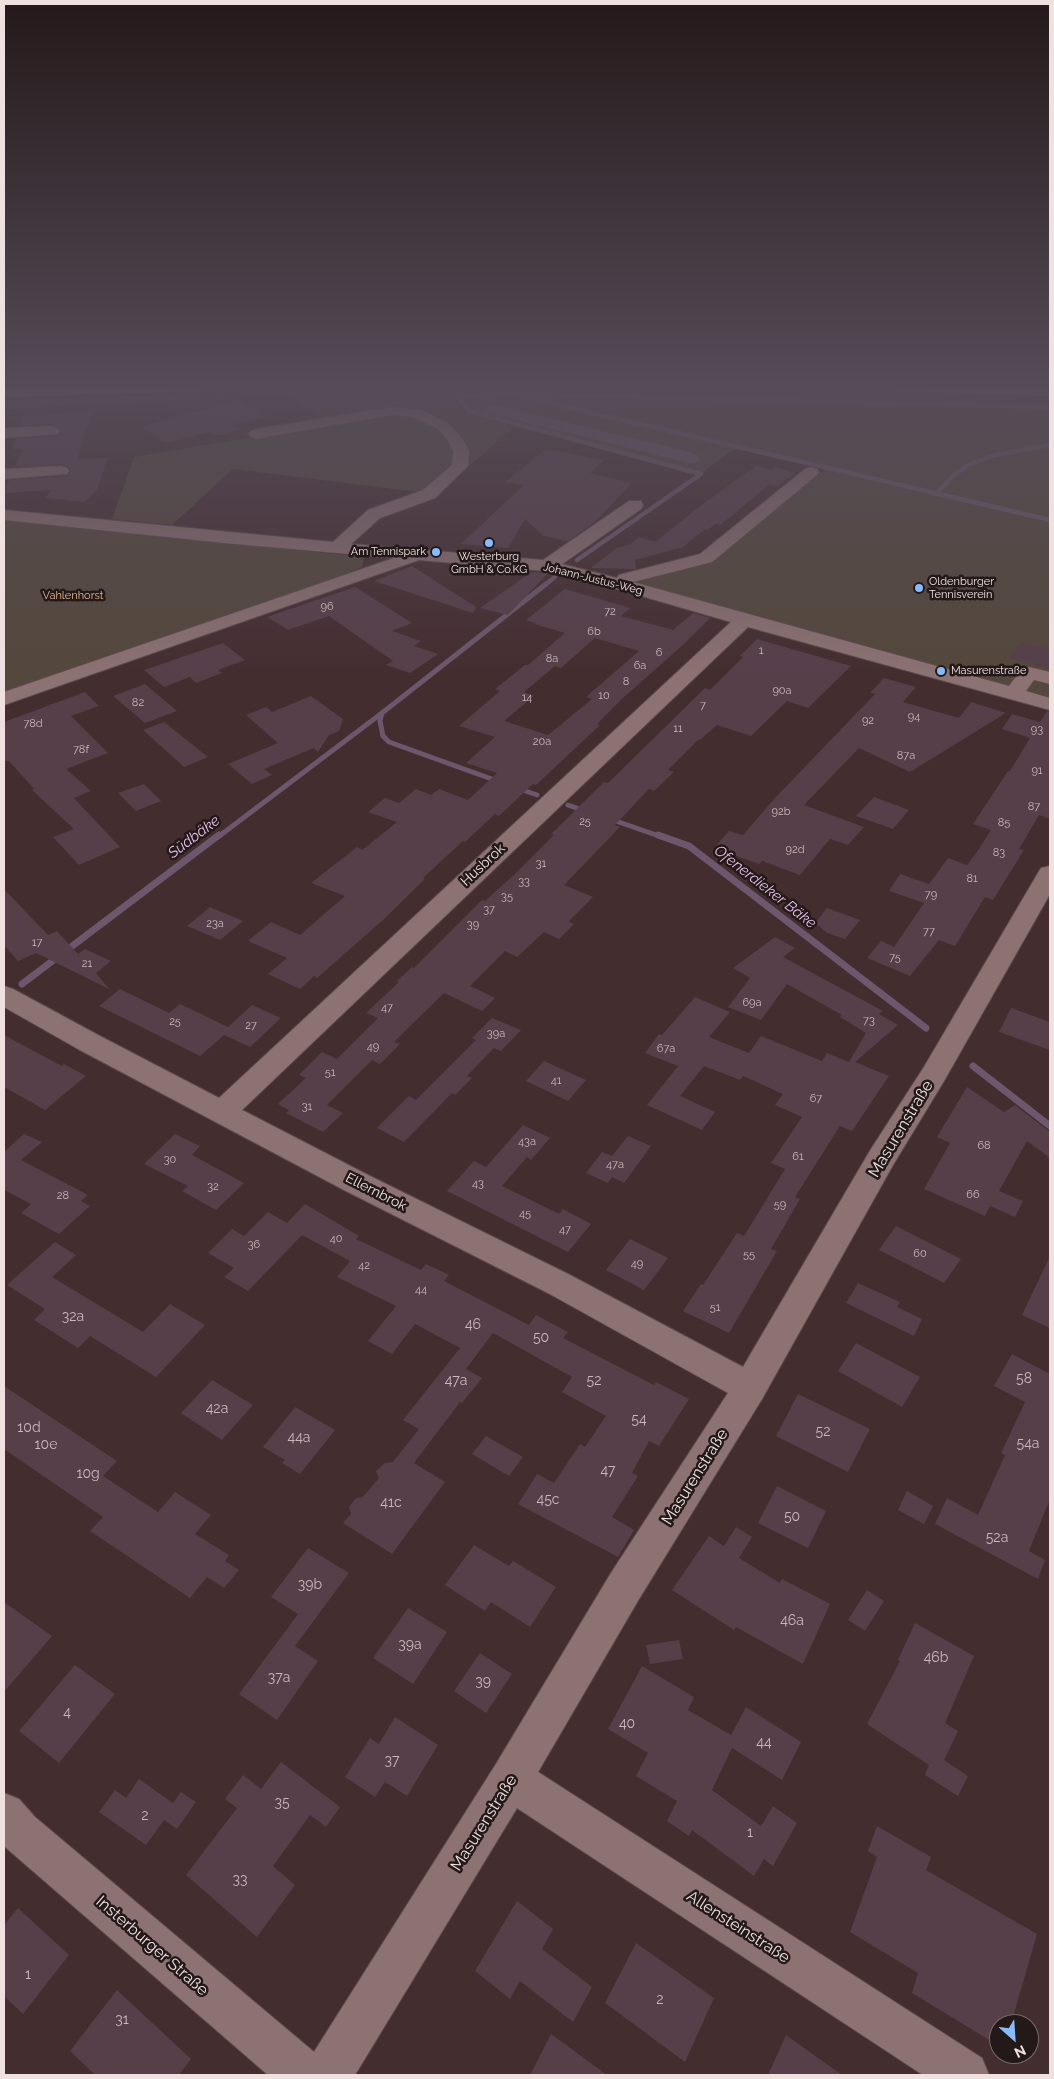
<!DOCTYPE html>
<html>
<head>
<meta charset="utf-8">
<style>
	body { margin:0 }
	#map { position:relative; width:1054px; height:2079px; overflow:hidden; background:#442d2f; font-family:Raleway,sans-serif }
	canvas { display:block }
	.frame { position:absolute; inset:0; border:5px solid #f0e1e1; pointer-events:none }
	.north { position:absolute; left:989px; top:2014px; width:50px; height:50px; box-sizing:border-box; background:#241919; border:1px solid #766969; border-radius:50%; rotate:154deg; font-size:14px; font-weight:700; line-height:20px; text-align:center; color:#f0e1e1 }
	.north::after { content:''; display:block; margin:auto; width:18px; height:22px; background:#87bbfb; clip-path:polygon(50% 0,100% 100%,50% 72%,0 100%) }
</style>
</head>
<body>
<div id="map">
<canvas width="1054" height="2079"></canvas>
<div class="frame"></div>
<div class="north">N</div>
</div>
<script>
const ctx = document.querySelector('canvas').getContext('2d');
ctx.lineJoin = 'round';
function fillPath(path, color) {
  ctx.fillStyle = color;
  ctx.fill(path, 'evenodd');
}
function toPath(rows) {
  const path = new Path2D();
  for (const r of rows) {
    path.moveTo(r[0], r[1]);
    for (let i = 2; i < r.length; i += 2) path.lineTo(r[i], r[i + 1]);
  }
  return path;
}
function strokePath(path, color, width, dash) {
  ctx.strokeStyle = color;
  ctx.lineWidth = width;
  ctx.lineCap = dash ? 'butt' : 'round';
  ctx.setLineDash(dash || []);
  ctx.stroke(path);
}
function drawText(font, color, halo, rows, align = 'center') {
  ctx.font = font + ' Raleway,sans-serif';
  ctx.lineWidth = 5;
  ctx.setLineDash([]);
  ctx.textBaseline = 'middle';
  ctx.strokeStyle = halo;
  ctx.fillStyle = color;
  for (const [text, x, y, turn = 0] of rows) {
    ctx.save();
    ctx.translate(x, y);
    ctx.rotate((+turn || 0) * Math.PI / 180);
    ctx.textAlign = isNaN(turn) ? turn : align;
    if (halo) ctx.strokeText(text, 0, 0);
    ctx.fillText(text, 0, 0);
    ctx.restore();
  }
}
fillPath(toPath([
	[447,387,464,413,515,426,469,466,467,449,417,411,327,421,288,395,4,409,4,400],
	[455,387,821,387,1050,395,1050,407,512,393,1050,408,1050,698,621,584,712,561,826,468,736,447,701,474,468,411,457,396,511,393,460,395],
	[390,414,415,416,435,424,448,436,456,451,455,469,426,493,233,469,172,525,112,519,134,457],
	[4,518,286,549,364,557,362,567,323,583,4,695]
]), '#54473b');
fillPath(toPath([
	[495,405,686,451,698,455,700,462,690,463,685,462,501,416,484,412,481,408]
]), '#6d576c');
strokePath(toPath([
	[451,387,468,411,701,474,577,560],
	[457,396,511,394,1050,407],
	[525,397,1050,520],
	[936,494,954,475,970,464,995,455,1050,445],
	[545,585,555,577]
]), '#6d576c', 4.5);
strokePath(toPath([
	[382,713,380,721,383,736,389,742,500,782],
	[517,788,537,795],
	[568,805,585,811],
	[610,819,662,837],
	[218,837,382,713,546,584]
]), '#6d576c', 5);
strokePath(toPath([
	[658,835,689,846,926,1028],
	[22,984,219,835],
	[973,1066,1050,1126]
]), '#6d576c', 7);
fillPath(toPath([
	[239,400,266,416,232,425,240,429,216,436,209,432,167,443,141,427],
	[92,413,77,459,108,458,97,490,84,502,44,498,53,490,4,493,9,480,67,476,71,472,69,467,61,464,15,467,22,449,12,449,15,439,57,436,62,431,58,427,52,424,19,425,22,416],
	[546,449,604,460,590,473,632,483,596,521,568,541,544,536,525,519,508,548,461,544,524,485,505,482],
	[756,466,771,470,775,467,796,473,777,486,770,484,720,525,716,524,707,530,705,529,683,547,635,560,636,569,591,568,617,548,629,545,639,537,655,542,703,504],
	[412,566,476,607,473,613,374,581],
	[532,572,548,573,508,615,480,608],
	[355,587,412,623,392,631,421,641,414,646,438,654,410,673,386,665,393,661,329,616,288,630,267,617],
	[565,589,630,608,621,616,673,630,693,613,710,618,684,644,624,697,597,724,600,725,536,785,533,784,499,816,495,814,465,842,463,841,423,878,425,879,383,920,317,978,314,976,300,989,268,974,287,958,248,941,271,922,300,935,345,896,311,883,357,847,362,850,397,822,368,812,385,798,399,803,416,789,431,795,439,789,468,800,497,773,466,763,495,737,459,726,500,691,495,689,525,665,528,665,565,633,534,624,536,623,526,620],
	[595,638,639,651,586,697,592,699,548,735,504,721,534,696,524,692,555,666,561,668],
	[757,639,851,666,808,708,787,701,751,736,717,725,700,740,698,740,668,770,674,772,654,791,649,789,615,825,620,827,564,885,593,897,569,921,574,924,559,939,544,932,517,957,505,951,470,986,495,998,482,1011,444,993,394,1042,400,1044,380,1064,372,1060,327,1105,343,1113,323,1132,286,1113,289,1110,278,1104,306,1078,299,1075,322,1052,337,1059,378,1018,366,1013,399,982,397,981,412,967,414,968,482,900,485,901,516,873,554,835,551,834,604,782,608,783,705,688,710,690,743,657,740,656],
	[1022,642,1050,649,1050,668,1009,658],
	[223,643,245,660,218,670,222,673,196,683,190,677,164,687,144,670],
	[884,678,916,687,903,702,959,718,971,702,1006,713,910,772,859,748,804,805,864,827,848,845,830,839,800,875,762,861,759,864,714,848,729,831,743,835,775,798,875,694,870,693],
	[145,684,177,711,145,723,113,696],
	[85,692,99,706,71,716,108,753,66,769,91,791,74,798,120,847,79,865,53,837,74,829,32,790,34,789,9,761,4,761,4,722],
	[311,696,343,719,339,731,329,735,318,752,314,748,264,769,272,775,252,784,228,764,278,743,246,715,266,707,272,712],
	[1047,711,1050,712,1050,819,1039,815,1019,849,1024,850,993,900,985,897,955,946,939,940,910,976,867,958,881,941,894,947,924,903,889,891,900,874,929,884,948,858,967,865,977,852,991,830,973,824,1008,771,1010,771,1030,738,1002,729,1012,714,1040,722],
	[164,722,208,757,184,767,143,730],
	[144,784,161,801,136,811,118,793],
	[874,797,909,810,893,829,856,816],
	[4,889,48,935,57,931,78,954,85,949,111,961,96,973,109,989,36,953,18,961,4,945],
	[210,907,243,921,220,940,187,926],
	[827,908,860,920,845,939,827,933,815,923],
	[775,937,795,948,783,957,883,1011,879,1014,898,1025,855,1062,889,1076,852,1131,840,1126,795,1197,800,1199,771,1249,777,1251,729,1333,683,1311,701,1284,703,1285,737,1233,744,1236,785,1169,771,1163,802,1117,775,1105,783,1094,743,1076,740,1080,704,1066,680,1096,715,1112,702,1130,647,1105,678,1066,645,1053,659,1034,662,1035,695,997,730,1012,709,1037,749,1053,761,1036,822,1061,827,1053,849,1062,866,1033,840,1017,842,1015,787,984,761,1020,728,1007,750,978,733,968],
	[120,989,169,1013,180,1004,228,1027,252,1005,281,1018,250,1047,224,1035,200,1056,99,1006],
	[1011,1008,1050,1022,1050,1050,999,1032],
	[492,1018,521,1030,501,1051,494,1048,467,1076,472,1078,455,1095,452,1093,404,1142,377,1128,409,1096,416,1100,476,1040,472,1038],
	[4,1035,62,1066,64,1064,86,1076,45,1110,4,1087],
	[544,1061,586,1080,568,1101,526,1081],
	[967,1087,1004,1112,1015,1105,1050,1132,1050,1158,1027,1141,999,1191,1023,1201,1015,1217,990,1206,985,1216,924,1189,950,1143,937,1137],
	[523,1125,550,1138,531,1160,527,1157,502,1186,559,1214,563,1209,591,1224,568,1252,447,1191,474,1161,486,1167],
	[24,1134,42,1142,21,1160,88,1195,81,1201,90,1206,59,1234,21,1213,31,1204,4,1190,4,1152],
	[175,1134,200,1146,192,1155,244,1183,216,1210,182,1191,188,1186,144,1164],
	[628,1136,651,1146,624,1183,612,1177,608,1183,586,1173,602,1152,612,1156],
	[305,1204,359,1236,356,1239,421,1270,426,1264,449,1275,444,1281,529,1325,536,1315,568,1332,563,1338,654,1385,656,1382,689,1399,659,1446,649,1441,632,1473,638,1476,612,1517,634,1530,618,1557,518,1504,537,1474,554,1483,580,1444,585,1447,606,1416,562,1392,572,1377,493,1333,466,1369,482,1378,462,1403,460,1402,414,1463,445,1482,392,1554,343,1523,351,1514,349,1507,356,1498,363,1497,379,1478,376,1471,385,1463,393,1462,419,1429,403,1420,460,1348,415,1324,392,1354,368,1341,396,1306,337,1277,350,1261,302,1235,248,1291,224,1277,234,1268,208,1253,232,1229,244,1236,268,1212,287,1223],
	[896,1226,961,1259,944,1283,879,1250],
	[630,1239,668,1258,644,1290,606,1270],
	[55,1242,76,1255,52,1277,143,1332,170,1304,205,1325,156,1377,90,1336,78,1348,34,1320,45,1309,7,1285],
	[1050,1256,1050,1328,1022,1315],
	[858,1283,900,1302,897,1307,922,1319,914,1336,846,1303],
	[856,1343,920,1377,902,1407,838,1371],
	[1012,1354,1050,1374,1050,1499,1029,1551,1045,1560,1038,1579,935,1524,947,1498,978,1515,1005,1455,1001,1453,1025,1402,994,1386],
	[212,1380,253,1405,222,1440,181,1413],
	[4,1386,117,1461,103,1476,158,1512,175,1492,211,1515,195,1534,229,1555,225,1561,239,1570,224,1588,207,1577,190,1598,90,1531,103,1517,4,1449],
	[798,1394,870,1429,848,1472,776,1436],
	[295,1407,335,1430,300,1474,282,1463,285,1460,263,1447],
	[486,1436,523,1457,509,1476,472,1454],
	[777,1486,826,1511,808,1548,758,1523],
	[907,1491,933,1506,924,1524,898,1510],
	[736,1527,752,1537,739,1558,780,1583,782,1579,830,1604,803,1664,736,1627,734,1630,672,1590,709,1536,724,1546],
	[474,1545,509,1566,513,1561,556,1587,530,1627,491,1602,485,1611,445,1585],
	[308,1548,349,1573,295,1646,318,1661,277,1720,239,1694,298,1614,271,1597],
	[867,1590,884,1601,865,1631,848,1620],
	[4,1602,52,1636,4,1692],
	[408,1608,447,1632,413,1684,373,1658],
	[915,1623,974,1656,945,1723,958,1731,944,1760,968,1776,958,1796,925,1775,929,1765,867,1724,900,1661,898,1660],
	[679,1640,683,1659,650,1664,646,1645],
	[480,1653,512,1674,486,1713,454,1691],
	[75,1665,115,1694,59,1763,19,1731],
	[642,1666,694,1697,688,1710,731,1735,746,1707,801,1742,782,1780,732,1748,712,1790,761,1826,773,1806,797,1823,773,1866,764,1859,754,1876,692,1830,689,1836,667,1821,677,1801,636,1776,648,1753,608,1729],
	[395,1717,438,1745,407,1796,385,1782,375,1797,345,1777,370,1738,379,1744],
	[281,1762,340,1807,326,1827,310,1815,273,1866,295,1885,257,1937,186,1875,237,1808,225,1799,243,1775,261,1789],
	[139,1779,173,1803,181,1792,196,1802,177,1829,164,1820,146,1845,99,1812,115,1790,126,1798],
	[877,1826,931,1857,926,1870,1037,1934,1011,2024,999,2024,999,2046,912,1993,918,1973,850,1932,877,1857,868,1851],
	[517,1901,553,1929,542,1949,592,1987,573,2022,520,1981,510,1999,475,1971],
	[18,1908,69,1955,23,2014,4,1996,4,1925],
	[636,1943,714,1998,685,2062,605,2003],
	[117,1990,191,2059,179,2075,95,2075,70,2051],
	[551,2034,607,2075,530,2075],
	[786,2035,842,2075,768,2075]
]), '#563f49');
const minor = toPath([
	[392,407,421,410,448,423,462,438,469,451,468,466,435,498,380,518,351,544,543,560,629,501,641,501,643,505,641,509,562,564,617,578,619,575,700,554,805,469,811,467,817,469,819,472,817,475,712,562,633,582,1009,686,1022,669,1029,667,1050,672,1050,684,1034,680,1026,691,1050,698,1050,710,748,627,242,1110,366,1174,570,1275,743,1367,871,1149,924,1067,1038,873,1041,868,1050,866,1050,894,944,1081,893,1165,762,1399,639,1599,538,1772,982,2058,989,2075,923,2075,517,1808,355,2075,268,2075,4,1846,4,1793,19,1799,35,1817,314,2052,496,1764,611,1573,728,1393,548,1293,344,1190,78,1049,4,1007,4,986,13,989,98,1035,219,1098,731,622,593,582,547,571,419,560,4,705,4,692,394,558,224,543,4,520,4,510,333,542,368,510,423,490,452,465,453,451,449,442,438,429,413,417,392,415,256,439,251,437,248,434,251,431,256,429,392,407],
	[52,426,57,428,60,431,57,434,4,438,4,428,52,426],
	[61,466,67,468,69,471,67,474,4,479,4,469,61,466]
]);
const highway = toPath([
	[66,387,203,387,201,390,196,391,4,397,4,389,66,387],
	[892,387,1050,388,1050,396,899,391,894,390,892,387]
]);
strokePath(minor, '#5d4a4c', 2);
strokePath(highway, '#5d4a4c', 2);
fillPath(minor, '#8d7273');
fillPath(highway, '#c87255');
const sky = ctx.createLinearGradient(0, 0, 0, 678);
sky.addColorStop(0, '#25191a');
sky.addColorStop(0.57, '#564c58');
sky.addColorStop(1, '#564c5800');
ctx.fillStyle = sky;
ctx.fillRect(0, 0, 1054, 678);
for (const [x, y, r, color] of [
	[489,543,5,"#87bbfb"],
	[436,552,5,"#87bbfb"],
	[919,588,5,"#87bbfb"],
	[941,671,5,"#87bbfb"]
]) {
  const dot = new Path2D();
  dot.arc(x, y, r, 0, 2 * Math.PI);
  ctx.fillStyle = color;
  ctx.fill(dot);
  strokePath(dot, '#241919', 2);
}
drawText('11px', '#f0e1e1', '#241919', [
	["Am Tennispark",426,552,"right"],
	["Westerburg",489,557,"center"],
	["GmbH & Co.KG",489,570,"center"],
	["Oldenburger",929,582],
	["Tennisverein",929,595],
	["Masurenstraße",951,671]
], 'left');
drawText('11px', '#f0e1e1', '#241919', [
	["Johann-Justus-Weg",593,579,14]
]);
drawText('11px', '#e2b68f', '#241919', [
	["Vahlenhorst",73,596]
]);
drawText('11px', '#cab8bb', null, [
	["96",327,607],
	["72",610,612],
	["6b",594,632],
	["1",761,651],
	["6",659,653],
	["8a",552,659],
	["6a",640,666],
	["8",626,682],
	["90a",782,691],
	["10",604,696],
	["14",527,698],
	["82",138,703],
	["7",703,706],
	["94",914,717],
	["92",868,721],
	["78d",33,724],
	["11",678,729],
	["93",1037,730],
	["20a",542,742],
	["78f",81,750],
	["87a",906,756],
	["91",1037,771],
	["87",1034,807],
	["92b",781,812],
	["25",585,822],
	["85",1004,823],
	["92d",795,850],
	["83",999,853],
	["31",541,864],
	["81",972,879],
	["33",524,882],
	["79",931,895],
	["35",507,897],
	["37",489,910],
	["23a",215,924],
	["39",473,925],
	["77",929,932],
	["17",37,943],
	["75",895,958],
	["21",87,964],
	["69a",752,1003],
	["47",387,1008],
	["73",869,1021],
	["25",175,1022],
	["27",251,1026],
	["39a",496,1034],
	["49",373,1047],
	["67a",666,1049],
	["51",330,1073],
	["41",556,1081],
	["67",816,1099],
	["31",307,1107],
	["43a",527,1142],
	["68",984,1146],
	["61",798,1157],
	["30",170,1160],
	["47a",615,1165],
	["43",478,1184],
	["32",213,1187],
	["66",973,1195],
	["28",63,1196],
	["59",780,1205],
	["45",525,1214],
	["47",565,1230],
	["40",336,1239],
	["36",254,1245],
	["60",920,1254],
	["55",749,1255],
	["49",637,1264],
	["42",364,1266],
	["44",421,1290],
	["51",715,1308]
]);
drawText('14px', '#f0e1e1', '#241919', [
	["Husbrok",483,865,-43],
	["Ellernbrok",376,1192,27]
]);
drawText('14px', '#cab8bb', null, [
	["32a",73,1317],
	["46",473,1325],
	["50",541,1338],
	["58",1024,1379],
	["47a",456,1381],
	["52",594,1381],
	["42a",217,1409],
	["54",639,1420],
	["10d",29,1428],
	["52",823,1432],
	["44a",299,1438],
	["54a",1028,1444],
	["10e",46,1445],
	["47",608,1471],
	["10g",88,1474],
	["45c",548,1500],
	["41c",391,1503],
	["50",792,1517],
	["52a",997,1538],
	["39b",310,1585],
	["46a",792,1621],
	["39a",410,1645],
	["46b",936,1658],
	["37a",279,1678],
	["39",483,1682],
	["4",67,1713],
	["40",627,1724],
	["44",764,1743],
	["37",392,1761],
	["35",282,1803],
	["2",145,1816],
	["1",750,1833],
	["33",240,1880],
	["1",28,1975],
	["2",660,2000],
	["31",122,2020]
]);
drawText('italic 15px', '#e8bee8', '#241919', [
	["Südbäke",194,837,-37],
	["Ofenerdieker Bäke",765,887,38]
]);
drawText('16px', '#f0e1e1', '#241919', [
	["Masurenstraße",901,1129,-59],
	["Masurenstraße",695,1477,-58],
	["Masurenstraße",484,1823,-58],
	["Allensteinstraße",738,1927,33],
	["Insterburger Straße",152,1946,41]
]);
</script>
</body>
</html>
